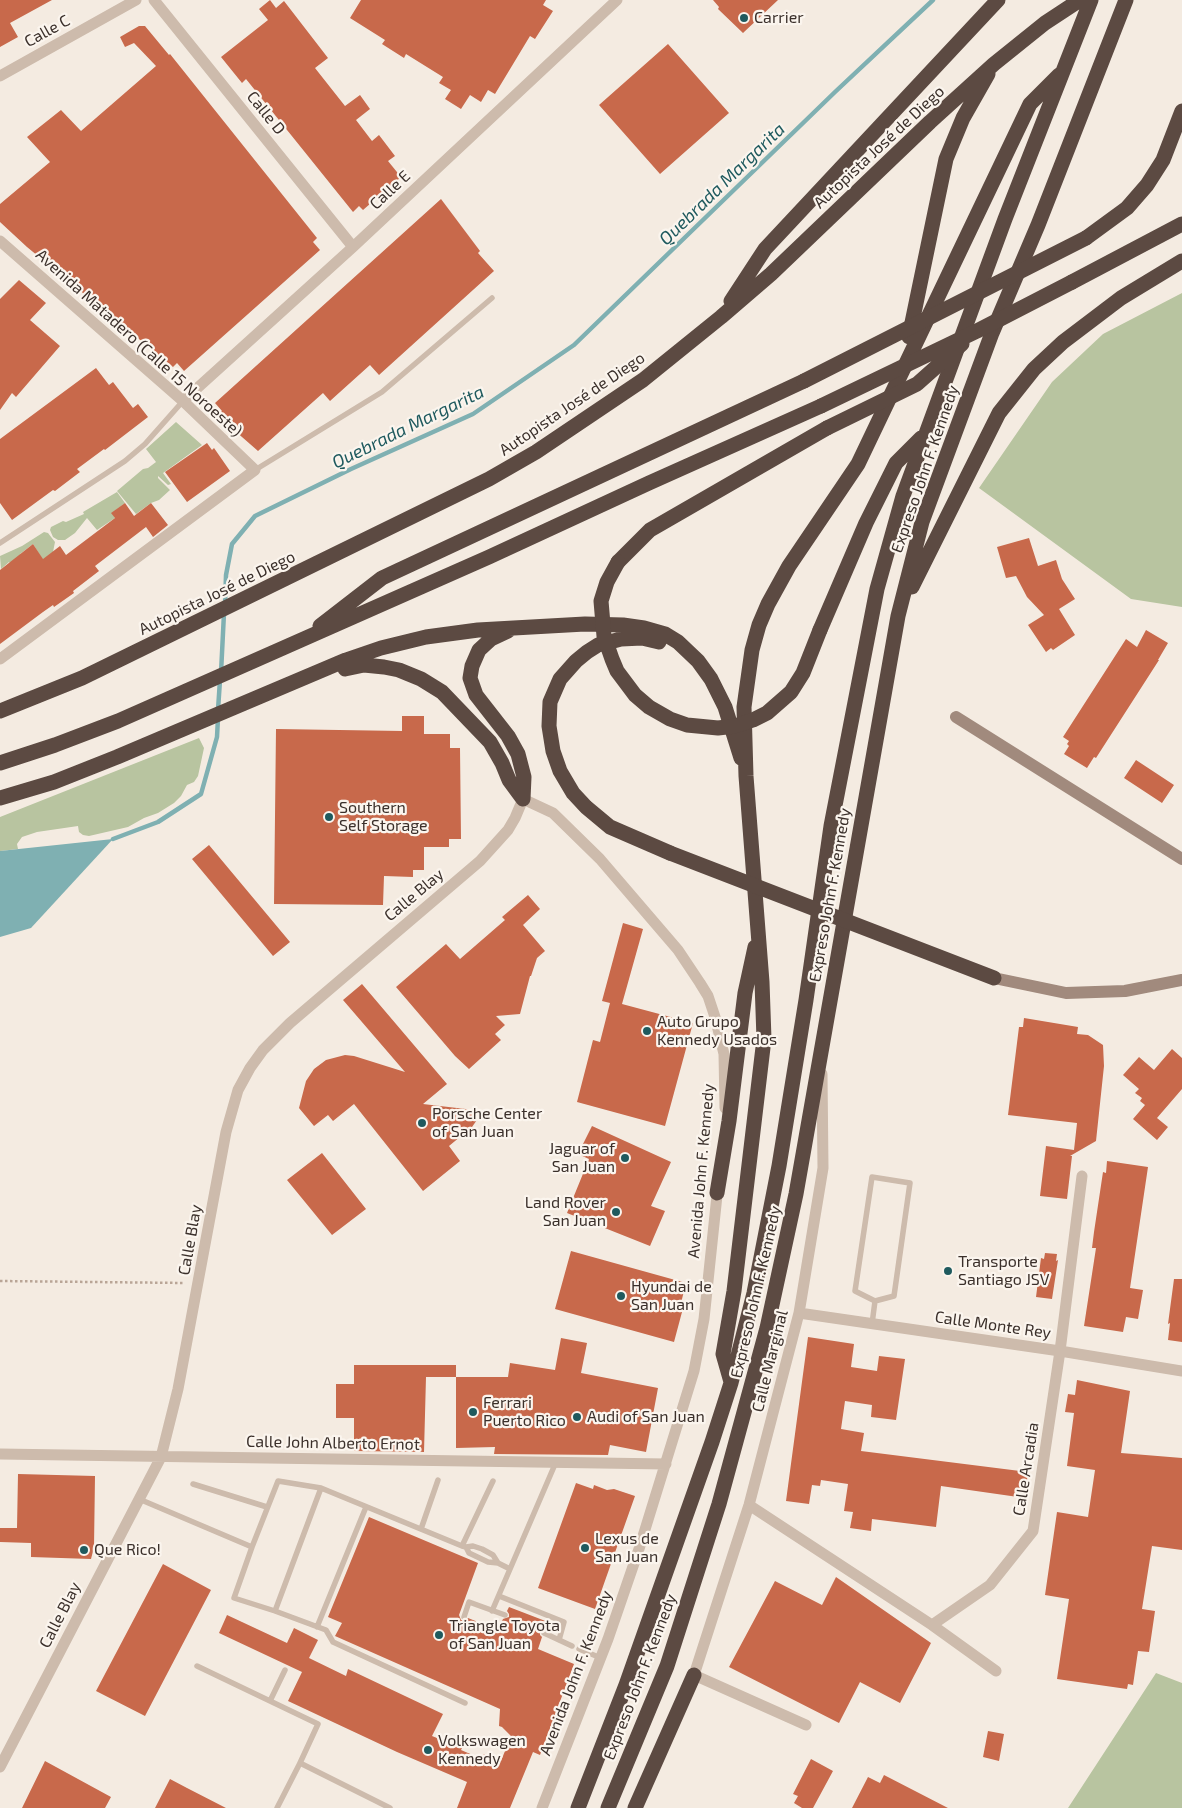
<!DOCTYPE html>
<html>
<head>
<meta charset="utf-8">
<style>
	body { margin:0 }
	canvas { display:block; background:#f4ebe1 }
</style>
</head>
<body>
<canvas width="1182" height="1808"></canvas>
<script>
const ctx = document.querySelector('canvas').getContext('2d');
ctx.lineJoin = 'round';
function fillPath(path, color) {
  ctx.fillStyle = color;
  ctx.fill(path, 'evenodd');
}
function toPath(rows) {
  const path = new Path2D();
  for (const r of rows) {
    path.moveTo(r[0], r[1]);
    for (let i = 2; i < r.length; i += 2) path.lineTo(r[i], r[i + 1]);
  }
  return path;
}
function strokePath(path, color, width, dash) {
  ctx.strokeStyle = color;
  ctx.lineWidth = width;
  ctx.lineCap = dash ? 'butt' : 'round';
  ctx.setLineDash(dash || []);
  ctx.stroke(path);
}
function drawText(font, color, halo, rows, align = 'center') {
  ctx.font = font + ' "Exo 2",sans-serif';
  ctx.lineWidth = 4.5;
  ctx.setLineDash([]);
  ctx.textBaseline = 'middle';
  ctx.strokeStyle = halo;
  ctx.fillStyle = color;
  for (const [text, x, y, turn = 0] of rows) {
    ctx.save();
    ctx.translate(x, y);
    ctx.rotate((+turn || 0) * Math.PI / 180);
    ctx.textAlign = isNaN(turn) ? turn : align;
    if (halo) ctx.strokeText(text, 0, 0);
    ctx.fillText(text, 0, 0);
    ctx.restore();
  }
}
fillPath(toPath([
	[1182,293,1182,607,1131,599,979,488,1052,382,1103,334],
	[176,422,202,445,163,473,171,484,168,485,158,476,158,478,170,490,159,500,151,503,136,514,117,491,143,469,148,468,156,462,146,449],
	[117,492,125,503,112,513,115,518,97,530,87,518,75,533,65,540,58,540,53,537,50,530,51,527,63,521,66,522,84,514,83,512],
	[44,532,48,533,55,542,53,552,43,560,33,544,20,554,26,564,13,566,9,562,1,569,0,556,22,546],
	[199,738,204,748,198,776,194,782,187,785,181,796,174,803,158,813,144,818,128,827,89,836,83,835,79,832,78,826,37,832,22,837,17,844,18,849,0,851,0,817],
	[1156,1673,1182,1683,1182,1808,1068,1808]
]), '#b8c4a0');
fillPath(toPath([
	[113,839,31,928,0,937,0,851]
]), '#7fb0b2');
strokePath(toPath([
	[225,605,226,575,232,544,255,516,351,469,473,414,574,345,835,92,933,0],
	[221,673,224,613],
	[218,710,220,680],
	[113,839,158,822,201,794,217,737,218,718]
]), '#7fb0b2', 4.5);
fillPath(toPath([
	[0,0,52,0,10,23,18,37,0,47],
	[270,0,276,8,284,1,328,58,315,68,345,106,360,95,370,109,356,120,372,141,379,135,395,156,388,161,401,177,363,210,359,206,353,212,246,79,242,83,221,57,268,20,259,9],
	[361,0,546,0,543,5,553,11,535,39,530,36,495,94,488,90,481,102,470,95,461,109,445,99,451,90,439,83,443,77,406,54,404,58,382,44,385,40,350,18],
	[713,0,778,0,743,33,718,9,719,7],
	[139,26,145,26,169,55,170,54,317,238,313,242,320,250,184,371,177,363,173,367,27,247,0,222,0,204,50,162,27,137,61,110,81,131,156,66,134,43,125,47,120,37],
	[668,44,729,113,660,174,599,105],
	[441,199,480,251,478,253,494,271,379,375,370,365,330,401,323,393,258,451,218,416,222,411,215,403],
	[19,280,46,303,30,320,60,346,16,397,12,393,0,410,0,299],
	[96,368,109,385,113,382,133,408,138,404,148,417,105,450,104,449,77,469,80,472,55,491,53,490,12,520,0,503,0,439],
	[207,443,212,450,214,448,230,471,187,502,165,472],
	[125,503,134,516,151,503,168,525,153,537,146,527,95,566,99,571,73,591,74,593,54,607,53,605,43,612,0,644,0,570,33,544,43,559,60,546,66,555,115,518,111,513],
	[1029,538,1038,566,1056,560,1062,579,1075,599,1059,609,1075,635,1053,650,1051,648,1046,652,1028,625,1044,615,1027,597,1016,576,1006,578,997,547],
	[1146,630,1168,643,1158,660,1159,660,1096,758,1094,757,1087,768,1064,754,1069,746,1067,744,1069,741,1063,737,1126,639,1137,647],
	[402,716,424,716,424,734,450,734,450,748,460,748,461,839,449,839,449,847,424,847,424,870,413,870,413,877,384,876,383,905,274,904,276,729,402,731],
	[1136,760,1174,785,1162,803,1124,778],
	[209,845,290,942,273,956,192,859],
	[528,895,540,909,523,925,545,951,537,958,531,976,530,976,520,1014,496,1016,505,1025,495,1034,501,1040,469,1069,455,1056,396,987,446,944,460,959,505,920,502,917],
	[623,923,643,929,622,1004,693,1023,665,1126,577,1102,593,1040,600,1042,610,1003,602,1001],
	[362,984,447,1084,423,1104,474,1110,479,1117,472,1127,449,1146,460,1161,423,1191,354,1104,333,1121,328,1115,314,1126,299,1108,306,1081,314,1069,326,1060,345,1055,354,1056,405,1072,343,1000],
	[1024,1018,1078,1027,1077,1034,1088,1035,1103,1045,1104,1066,1096,1141,1070,1156,1072,1156,1067,1199,1040,1196,1046,1146,1074,1150,1077,1123,1008,1115,1019,1027,1023,1027],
	[1172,1049,1182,1058,1182,1089,1157,1118,1168,1127,1157,1140,1133,1119,1145,1105,1140,1101,1142,1098,1135,1093,1139,1089,1123,1075,1139,1057,1154,1070],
	[592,1126,671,1162,651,1206,665,1211,650,1246,567,1213,589,1159,578,1154],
	[322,1153,366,1209,332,1235,287,1180],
	[1107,1161,1148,1167,1130,1288,1143,1290,1138,1319,1126,1317,1123,1332,1084,1326,1096,1248,1092,1248,1094,1232,1103,1172,1106,1173],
	[571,1251,686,1283,679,1311,682,1312,674,1342,555,1309],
	[1045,1253,1057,1254,1056,1261,1058,1260,1052,1299,1036,1297,1041,1258,1044,1259],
	[1174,1279,1182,1279,1182,1342,1168,1340,1170,1323,1168,1324],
	[808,1337,854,1344,851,1367,877,1371,879,1356,905,1359,896,1420,871,1417,872,1405,845,1401,841,1429,864,1433,861,1451,1028,1472,1025,1498,941,1486,936,1527,872,1519,871,1531,850,1528,853,1512,844,1511,848,1484,821,1480,820,1486,812,1485,809,1504,786,1501],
	[561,1338,587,1343,581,1373,658,1388,646,1452,610,1445,608,1455,494,1454,495,1447,456,1448,456,1377,508,1377,510,1363,555,1370],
	[354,1365,456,1365,456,1377,426,1377,424,1452,354,1451,354,1418,336,1418,336,1384,354,1384],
	[1077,1380,1130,1391,1121,1453,1182,1458,1182,1550,1152,1546,1142,1609,1155,1611,1149,1652,1138,1651,1133,1685,1128,1684,1127,1689,1057,1679,1069,1599,1045,1595,1057,1512,1088,1517,1095,1470,1067,1466,1074,1413,1065,1412,1068,1394,1075,1395],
	[18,1474,95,1476,94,1547,91,1559,31,1557,31,1543,0,1542,0,1528,17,1528],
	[576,1483,593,1489,594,1485,607,1490,614,1489,635,1496,595,1609,538,1588],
	[369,1517,478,1563,459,1615,461,1620,465,1621,468,1618,498,1630,503,1619,509,1617,509,1614,507,1611,509,1607,548,1622,546,1629,542,1629,540,1631,540,1635,542,1637,538,1649,574,1664,540,1755,533,1752,510,1808,457,1808,467,1782,397,1752,288,1701,302,1672,219,1633,227,1615,287,1643,294,1628,318,1640,309,1658,346,1676,348,1669,443,1714,432,1736,462,1748,461,1750,482,1759,484,1754,501,1761,511,1736,502,1727,499,1726,500,1709,335,1636,342,1623,328,1617],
	[163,1564,211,1590,145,1716,96,1691],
	[836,1577,931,1643,900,1703,860,1682,839,1723,729,1667,775,1581,822,1605],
	[988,1731,1004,1734,999,1761,983,1757],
	[811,1759,833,1771,813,1808,802,1808,794,1803,798,1796,793,1794],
	[45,1761,111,1797,105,1808,22,1808],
	[884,1775,948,1808,852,1808,868,1777,880,1783],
	[170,1779,187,1788,226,1808,155,1808]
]), '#c8694b');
strokePath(toPath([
	[0,1281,185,1283]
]), '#b9a596', 2.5, [2.5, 2.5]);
strokePath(toPath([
	[255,470,382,392,492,298],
	[0,543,125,461,145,444,183,401],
	[872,1324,875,1301,894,1296,910,1183,872,1177,855,1291,875,1301],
	[193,1484,267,1507],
	[139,1499,252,1547],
	[421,1529,438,1480],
	[462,1546,493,1481],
	[466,1547,469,1553,488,1562,498,1563],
	[499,1596,564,1622,559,1640],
	[275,1611,234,1598,252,1547,278,1481,321,1488],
	[492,1611,556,1462],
	[464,1617,469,1602,505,1615],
	[317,1627,366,1507],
	[544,1633,572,1646],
	[579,1649,601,1658],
	[197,1666,318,1724,300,1763],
	[270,1701,285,1670],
	[465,1703,333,1642,326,1630,275,1611,321,1488,462,1546,466,1547,473,1546,482,1549,493,1555,498,1563,510,1569],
	[277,1808,300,1763,390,1808]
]), '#cdbbac', 5.5);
strokePath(toPath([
	[154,0,353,247],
	[0,76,136,0],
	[0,241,183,401,255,470,0,659],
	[183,401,353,247,617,0],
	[799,1313,1060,1351,1182,1371],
	[0,1454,666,1464],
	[749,1505,932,1625,996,1671],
	[932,1625,990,1585,1033,1531,1060,1351,1082,1176],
	[806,1725,694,1675,749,1505,799,1313,823,1168,822,1074],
	[0,1767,161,1457,178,1389,226,1132,238,1090,250,1068,263,1050,290,1023,480,861,508,830,515,818,523,799,553,813,600,859,678,950,700,983,708,996,715,1017,724,1054,725,1108],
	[542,1808,608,1639,639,1549,694,1371,704,1319,718,1186]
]), '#cdbbac', 11);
strokePath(toPath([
	[956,717,1182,859],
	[994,978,1066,993,1125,991,1182,980]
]), '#a18a7d', 12);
strokePath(toPath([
	[1086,238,1127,208,1147,185,1163,160,1182,111],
	[1072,282,1182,224],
	[731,301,765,249,998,0],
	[909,337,946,159,963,118,988,74],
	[618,562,650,530,827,428],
	[912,587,999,413,1034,369,1063,342,1121,298,1182,261],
	[320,626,382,578,804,381],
	[820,630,866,523,896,463,921,438],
	[508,631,491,639,479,650,472,666,470,678,476,695,508,736,518,754,524,777,523,799],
	[659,642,642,638,621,639,598,645,587,652,576,661,560,679,550,702,549,726,553,751,560,771,573,793,586,807,610,827,670,853],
	[345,669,364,665,384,667,399,670,421,679,442,692,490,742,502,763,509,780,523,799],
	[0,711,82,678,489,479,536,452,643,380,721,317,771,274,930,122,994,64,1045,23,1080,0],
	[0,763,55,745,118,721,489,557,649,483,821,406],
	[0,798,54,782,117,757,346,660,381,648,426,637,478,630,585,624,623,625,644,628,665,634,678,642,698,661,711,679,725,707,741,758],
	[717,1193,729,1121,745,993,755,947],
	[731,1382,723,1354,734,1291,764,1039,762,982,746,776,744,707,752,650,759,625,768,604,789,566,858,464,1030,104,1059,75],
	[578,1808,626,1685,712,1442,731,1383,754,1293,779,1166,806,1000,831,826,877,589,903,496,1005,219,1091,0],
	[608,1808,667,1666,719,1504,767,1328,796,1194,898,616,922,522,992,333,1038,225,1126,0],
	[635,1808,694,1675]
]), '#5c4a42', 15);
strokePath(toPath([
	[804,381,1086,238],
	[821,406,977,331,1072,282],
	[827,428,917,384,962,344],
	[618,562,607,582,601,601,604,636,612,659,617,671,635,695,649,707,670,719,687,725,718,728,735,726,753,720,767,713,791,692,803,673,820,630],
	[670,853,994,978]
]), '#5c4a42', 15);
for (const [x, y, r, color] of [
	[744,18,5,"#1f5a5e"],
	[329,817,5,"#1f5a5e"],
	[647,1031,5,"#1f5a5e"],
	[422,1123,5,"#1f5a5e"],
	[625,1158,5,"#1f5a5e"],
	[616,1212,5,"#1f5a5e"],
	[948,1271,5,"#1f5a5e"],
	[621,1296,5,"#1f5a5e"],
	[473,1412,5,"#1f5a5e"],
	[577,1417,5,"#1f5a5e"],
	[585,1548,5,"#1f5a5e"],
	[84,1550,5,"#1f5a5e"],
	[439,1635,5,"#1f5a5e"],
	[428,1750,5,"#1f5a5e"]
]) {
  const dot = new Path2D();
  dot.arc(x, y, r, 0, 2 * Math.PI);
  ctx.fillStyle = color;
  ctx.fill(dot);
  strokePath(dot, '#fbf5ee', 2);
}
drawText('16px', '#3b302b', '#fbf5ee', [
	["Carrier",754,18],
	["Southern",339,808],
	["Self Storage",339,826],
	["Auto Grupo",657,1022],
	["Kennedy Usados",657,1040],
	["Porsche Center",432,1114],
	["of San Juan",432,1132],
	["Jaguar of",615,1149,"right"],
	["San Juan",615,1167,"right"],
	["Land Rover",606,1203,"right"],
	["San Juan",606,1221,"right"],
	["Transporte",958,1262],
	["Santiago JSV",958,1280],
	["Hyundai de",631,1287],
	["San Juan",631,1305],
	["Ferrari",483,1403],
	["Puerto Rico",483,1421],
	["Audi of San Juan",587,1417],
	["Lexus de",595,1539],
	["San Juan",595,1557],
	["Que Rico!",94,1550],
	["Triangle Toyota",449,1626],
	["of San Juan",449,1644],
	["Volkswagen",438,1741],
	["Kennedy",438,1759]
], 'left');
drawText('16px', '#3b302b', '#fbf5ee', [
	["Calle C",47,31,-29],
	["Calle D",266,113,51],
	["Autopista José de Diego",879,147,-43],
	["Calle E",390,190,-43],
	["Avenida Matadero (Calle 15 Noroeste)",139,343,42],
	["Autopista José de Diego",572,404,-34],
	["Expreso John F. Kennedy",925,469,-71],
	["Autopista José de Diego",217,593,-26],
	["Calle Blay",414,895,-40],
	["Expreso John F. Kennedy",830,895,-80],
	["Avenida John F. Kennedy",701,1171,-85],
	["Calle Blay",190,1240,-80],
	["Expreso John F. Kennedy",756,1292,-77],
	["Calle Monte Rey",993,1325,8],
	["Calle Marginal",770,1361,-76],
	["Calle John Alberto Ernot",333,1443,1],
	["Calle Arcadia",1026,1469,-81],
	["Calle Blay",60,1615,-63],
	["Avenida John F. Kennedy",576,1673,-69],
	["Expreso John F. Kennedy",640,1677,-69]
]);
drawText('italic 18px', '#1f5a5e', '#fbf5ee', [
	["Quebrada Margarita",722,184,-44],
	["Quebrada Margarita",408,427,-26]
]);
</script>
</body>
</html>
